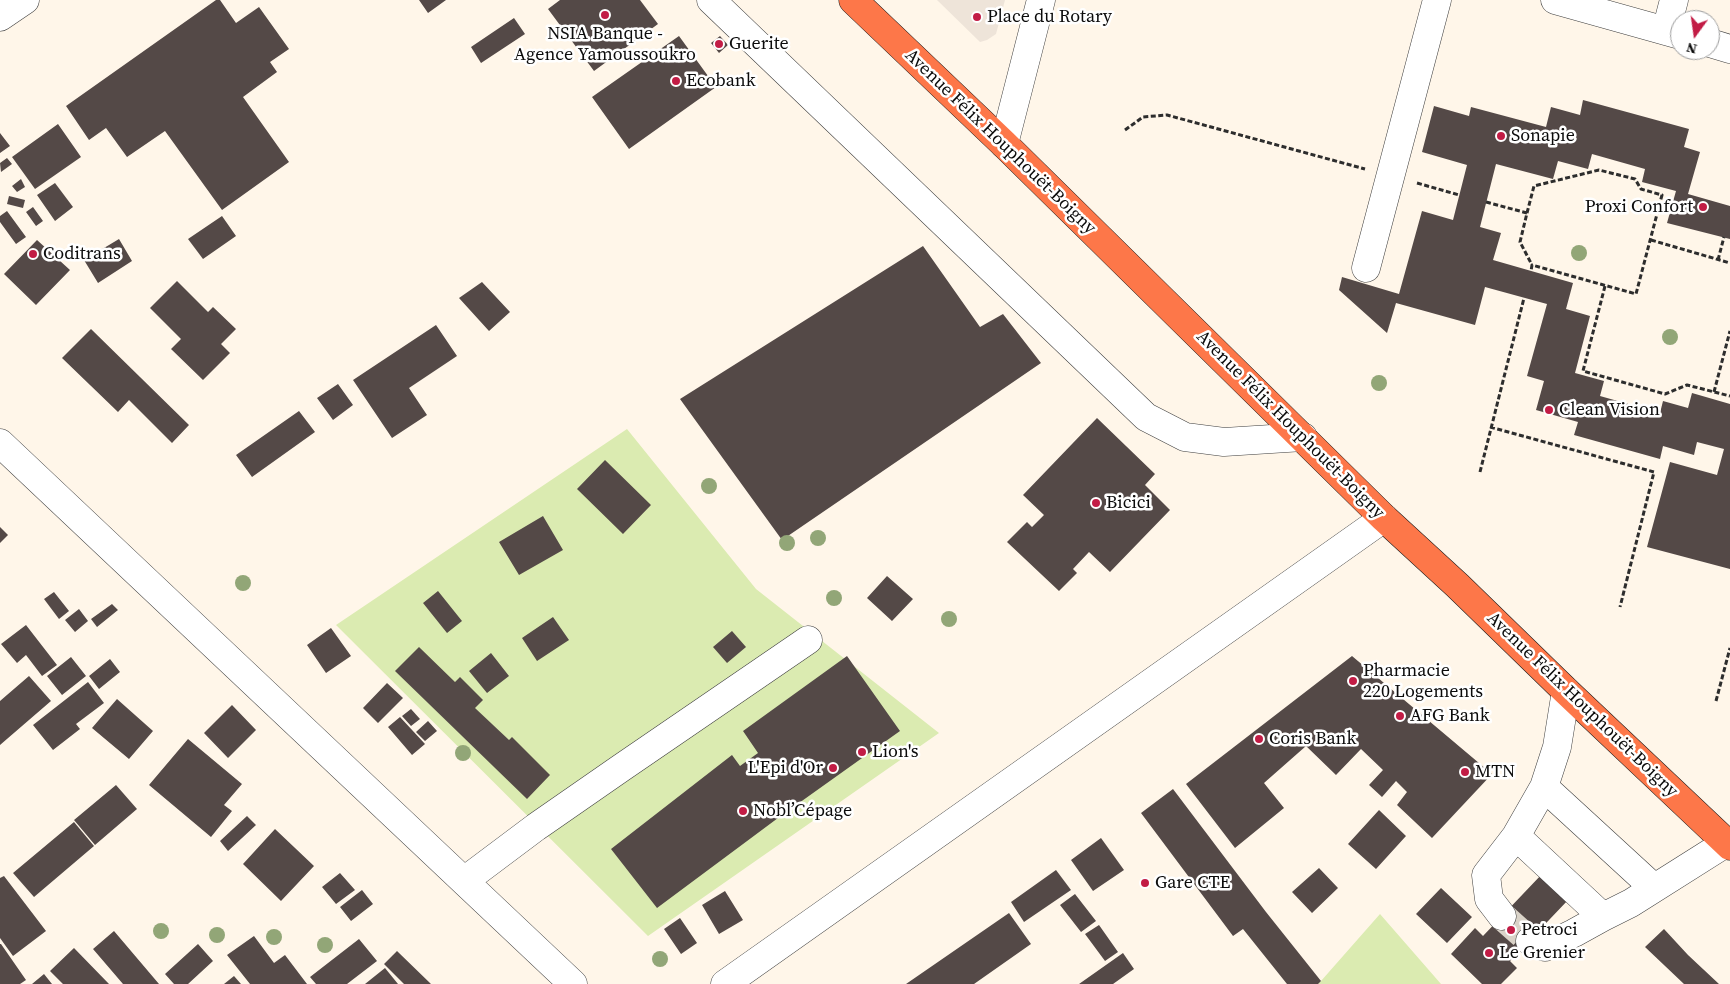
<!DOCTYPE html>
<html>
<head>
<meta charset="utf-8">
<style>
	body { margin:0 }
	#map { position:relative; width:1730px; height:984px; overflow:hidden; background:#fff6e9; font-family:"Source Serif 4",serif }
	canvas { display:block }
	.north { position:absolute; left:1670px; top:10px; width:50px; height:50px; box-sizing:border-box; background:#fff; border:1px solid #9d9d9d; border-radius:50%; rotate:194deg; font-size:14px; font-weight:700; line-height:20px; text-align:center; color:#0b0b0b }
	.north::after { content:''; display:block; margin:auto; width:18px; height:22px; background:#c21c45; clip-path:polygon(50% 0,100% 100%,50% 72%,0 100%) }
</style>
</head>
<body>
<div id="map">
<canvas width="1730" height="984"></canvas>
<div class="north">N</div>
</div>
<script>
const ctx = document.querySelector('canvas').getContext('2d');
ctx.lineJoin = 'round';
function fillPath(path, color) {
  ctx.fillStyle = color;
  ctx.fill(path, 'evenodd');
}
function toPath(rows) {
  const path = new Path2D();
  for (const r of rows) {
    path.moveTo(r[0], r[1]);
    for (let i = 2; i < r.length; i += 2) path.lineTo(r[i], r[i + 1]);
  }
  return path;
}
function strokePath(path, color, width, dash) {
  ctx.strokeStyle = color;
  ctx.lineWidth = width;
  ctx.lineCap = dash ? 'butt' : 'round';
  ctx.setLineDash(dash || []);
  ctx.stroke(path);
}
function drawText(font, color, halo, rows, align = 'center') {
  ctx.font = font + ' "Source Serif 4",serif';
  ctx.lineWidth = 5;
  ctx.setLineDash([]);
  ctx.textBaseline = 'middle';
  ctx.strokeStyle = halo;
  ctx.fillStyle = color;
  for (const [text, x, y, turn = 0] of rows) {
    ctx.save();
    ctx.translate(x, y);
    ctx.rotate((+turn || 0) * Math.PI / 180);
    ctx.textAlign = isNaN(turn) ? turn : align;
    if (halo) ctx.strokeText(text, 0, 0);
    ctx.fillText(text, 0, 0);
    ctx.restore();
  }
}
fillPath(toPath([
	[627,429,756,589,939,733,648,936,336,625],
	[1380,914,1441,984,1318,984,1321,981]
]), '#dbebb1');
fillPath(toPath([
	[937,0,1005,0,996,34,987,40,980,42]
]), '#eee4d9');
fillPath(toPath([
	[216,0,220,0,236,23,259,7,289,49,270,62,277,72,243,97,289,162,222,210,165,131,127,157,106,128,89,140,66,106],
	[419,0,446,0,428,13],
	[560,0,640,0,658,24,594,71,548,9],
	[514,18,525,34,481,63,471,47],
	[679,36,716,87,629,149,592,97],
	[720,36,728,45,719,53,711,43],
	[1583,100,1689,129,1684,147,1700,152,1688,194,1730,206,1730,239,1667,223,1676,191,1642,182,1645,169,1592,154,1588,169,1558,161,1553,179,1496,164,1480,227,1501,233,1493,260,1573,283,1566,309,1590,316,1575,373,1604,381,1600,396,1660,413,1663,401,1688,408,1692,393,1730,404,1730,569,1647,547,1670,462,1717,475,1724,449,1697,442,1694,455,1663,446,1660,459,1574,435,1578,422,1536,410,1544,381,1527,376,1547,304,1485,287,1475,325,1396,303,1387,333,1339,290,1342,277,1399,294,1422,211,1453,220,1467,165,1422,152,1434,106,1469,116,1471,107,1546,127,1551,107,1580,115],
	[58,124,81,157,35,189,12,157],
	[0,133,10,146,0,153],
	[7,158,12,164,1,172,0,163],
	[21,179,25,187,17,192,12,186],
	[55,183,73,207,55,221,37,195],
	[9,196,25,200,23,208,7,204],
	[33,207,43,221,36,226,26,212],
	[7,211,26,237,16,244,0,222,0,216],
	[222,216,236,236,203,259,188,239],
	[119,239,132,261,98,283,84,260],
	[37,240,70,270,36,305,4,274],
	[923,246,980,327,1003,314,1041,363,782,540,680,399],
	[177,281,208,312,213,307,236,329,221,344,230,353,203,380,171,349,181,339,150,308],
	[482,282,510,312,489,331,459,298],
	[436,325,457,356,409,388,427,415,392,438,353,380],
	[91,329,189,425,172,443,129,400,118,412,62,358],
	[338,384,353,405,333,420,317,398],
	[299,411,315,432,252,477,236,455],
	[1097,418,1155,474,1145,485,1170,510,1110,572,1089,552,1073,569,1077,573,1059,591,1007,542,1027,522,1032,527,1044,515,1023,495],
	[605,460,651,505,623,534,577,489],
	[543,516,563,550,519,575,499,542],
	[0,527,8,535,0,543],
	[887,576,913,599,892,621,867,598],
	[438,591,462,621,447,633,423,603],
	[54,592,69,611,59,619,44,599],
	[112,604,118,610,97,627,91,619],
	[79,609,88,621,75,632,65,620],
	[553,617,569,640,537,661,522,638],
	[26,625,57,665,42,676,26,655,17,663,1,644],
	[331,628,351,656,326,673,307,645],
	[732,631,746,647,727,663,713,647],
	[419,647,455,682,460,677,483,700,475,708,509,740,512,737,550,775,527,799,395,671],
	[491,653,509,676,487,693,469,671],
	[847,656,900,731,778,818,657,908,611,849,732,755,740,766,758,753,743,731],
	[1352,656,1492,774,1432,838,1397,805,1407,792,1396,781,1382,797,1369,785,1383,770,1361,749,1336,775,1306,746,1264,783,1284,808,1235,848,1186,784],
	[71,657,86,676,62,695,47,676],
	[110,659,120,672,99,689,89,676],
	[29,676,51,701,0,745,0,701],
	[88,682,104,703,76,724,80,729,53,750,33,725],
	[387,683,403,698,378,723,363,708],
	[117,699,153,731,129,759,92,728],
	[232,705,256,730,228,758,204,733],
	[411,709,420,719,411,726,402,716],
	[400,717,425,744,412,755,388,727],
	[428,721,437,731,425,741,416,732],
	[188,739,242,784,224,805,232,811,211,837,149,785],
	[116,785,137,809,95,845,74,820],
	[1173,789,1266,912,1321,981,1318,984,1287,984,1243,929,1233,936,1141,813],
	[1379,810,1406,836,1376,869,1348,844],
	[247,816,256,825,228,851,220,841],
	[74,822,94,846,34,897,13,873],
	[275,829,314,866,281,901,243,864],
	[1101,838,1124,870,1093,891,1071,860],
	[1319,868,1338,888,1312,913,1292,892],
	[1056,870,1071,890,1024,922,1011,902],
	[340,873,355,890,336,904,322,887],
	[1542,874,1569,899,1510,961,1517,968,1501,984,1482,984,1451,954,1475,928,1483,936],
	[4,876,46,931,13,956,0,938,0,878],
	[1441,888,1472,917,1447,943,1416,914],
	[362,890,373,904,351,921,340,907],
	[725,891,743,920,719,934,702,905],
	[1075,894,1096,921,1081,932,1060,905],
	[1009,913,1031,944,974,984,906,984],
	[680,918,697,943,681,954,664,929],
	[1099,925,1118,952,1105,961,1085,934],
	[1664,929,1688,955,1719,984,1684,984,1645,947],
	[114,931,159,984,123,984,93,949],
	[254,936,274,963,285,955,307,984,250,984,227,955],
	[359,939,377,961,347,984,316,984,310,977],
	[0,944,1,944,26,980,20,984,0,984],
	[198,944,213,961,188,984,174,984,165,974],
	[74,948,109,984,63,984,50,971],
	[397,951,431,984,404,984,384,964],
	[1123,953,1134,969,1113,984,1079,984],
	[385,968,398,984,365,984],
	[44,974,52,984,32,984],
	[234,976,241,984,224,984]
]), '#544947');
strokePath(toPath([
	[1502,916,1530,941]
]), '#dad3c8', 28, [28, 14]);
const minor = toPath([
	[711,0,1146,417,1185,437,1224,442,1303,437],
	[1555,0,1680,35],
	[0,17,25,0],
	[1666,31,1674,0],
	[1710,43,1730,49],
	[1004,144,1041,0],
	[1366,268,1437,0],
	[0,443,573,984],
	[1566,691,1557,747,1544,787,1516,836,1603,917,1631,903,1726,843],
	[1544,787,1654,888],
	[464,881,536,827,621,768,808,640],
	[1502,916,1489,899,1486,875,1516,836],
	[1530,941,1545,947,1574,933,1603,917],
	[725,984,1384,518]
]);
const highway = toPath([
	[853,0,1004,144,1384,518,1458,586,1566,691,1730,846]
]);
strokePath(minor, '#3e3e3e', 29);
strokePath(highway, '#1c1c1c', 29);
strokePath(toPath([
	[1125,130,1143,117,1167,115,1365,169],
	[1417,183,1459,195],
	[1486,202,1527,213,1520,242,1532,265],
	[1527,213,1534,186,1599,170,1635,179,1641,189,1662,195,1636,294,1532,265,1531,271],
	[1651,240,1730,263],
	[1718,260,1724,237],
	[1605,286,1583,371,1665,394,1687,385,1730,396],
	[1714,392,1730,331],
	[1490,427,1654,472,1620,607],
	[1480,472,1524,298],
	[1716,701,1730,648]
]), '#2d2d2d', 3, [5, 2.5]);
strokePath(minor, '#fff', 28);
strokePath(highway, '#fd7749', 28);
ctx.fillStyle = '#92a677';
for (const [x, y] of [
	[1579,253],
	[1670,337],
	[1379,383],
	[709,486],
	[818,538],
	[787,543],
	[243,583],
	[834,598],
	[949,619],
	[463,753],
	[161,931],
	[217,935],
	[274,937],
	[325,945],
	[660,959]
]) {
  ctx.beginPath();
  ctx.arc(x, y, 8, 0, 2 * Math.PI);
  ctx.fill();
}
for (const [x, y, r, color] of [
	[605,15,5,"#c21c45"],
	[977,17,5,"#c21c45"],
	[719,44,5,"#c21c45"],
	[676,81,5,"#c21c45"],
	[1501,136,5,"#c21c45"],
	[1703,207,5,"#c21c45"],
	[33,254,5,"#c21c45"],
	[1549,410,5,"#c21c45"],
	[1096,503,5,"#c21c45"],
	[1353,681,5,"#c21c45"],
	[1400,716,5,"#c21c45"],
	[1259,739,5,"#c21c45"],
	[862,752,5,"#c21c45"],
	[833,768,5,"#c21c45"],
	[1465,772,5,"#c21c45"],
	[743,811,5,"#c21c45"],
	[1145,883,5,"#c21c45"],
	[1511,930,5,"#c21c45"],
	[1489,953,5,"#c21c45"]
]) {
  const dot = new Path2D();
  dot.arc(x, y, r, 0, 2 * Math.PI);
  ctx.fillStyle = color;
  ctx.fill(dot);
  strokePath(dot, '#fff', 2);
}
drawText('18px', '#0b0b0b', '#fff', [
	["Place du Rotary",987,17],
	["NSIA Banque -",605,34,"center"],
	["Agence Yamoussoukro",605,55,"center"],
	["Guerite",729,44],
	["Ecobank",686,81],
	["Sonapie",1511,136],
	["Proxi Confort",1693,207,"right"],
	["Coditrans",43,254],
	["Clean Vision",1559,410],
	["Bicici",1106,503],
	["Pharmacie",1363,671],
	["220 Logements",1363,692],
	["AFG Bank",1410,716],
	["Coris Bank",1269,739],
	["Lion's",872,752],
	["L'Epi d'Or",823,768,"right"],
	["MTN",1475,772],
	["Nobl’Cépage",753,811],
	["Gare CTE",1155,883],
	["Petroci",1521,930],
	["Le Grenier",1499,953]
], 'left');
drawText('18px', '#0b0b0b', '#fff', [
	["Avenue Félix Houphouët-Boigny",1000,142,44],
	["Avenue Félix Houphouët-Boigny",1290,425,45],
	["Avenue Félix Houphouët-Boigny",1582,705,44]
]);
</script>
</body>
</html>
